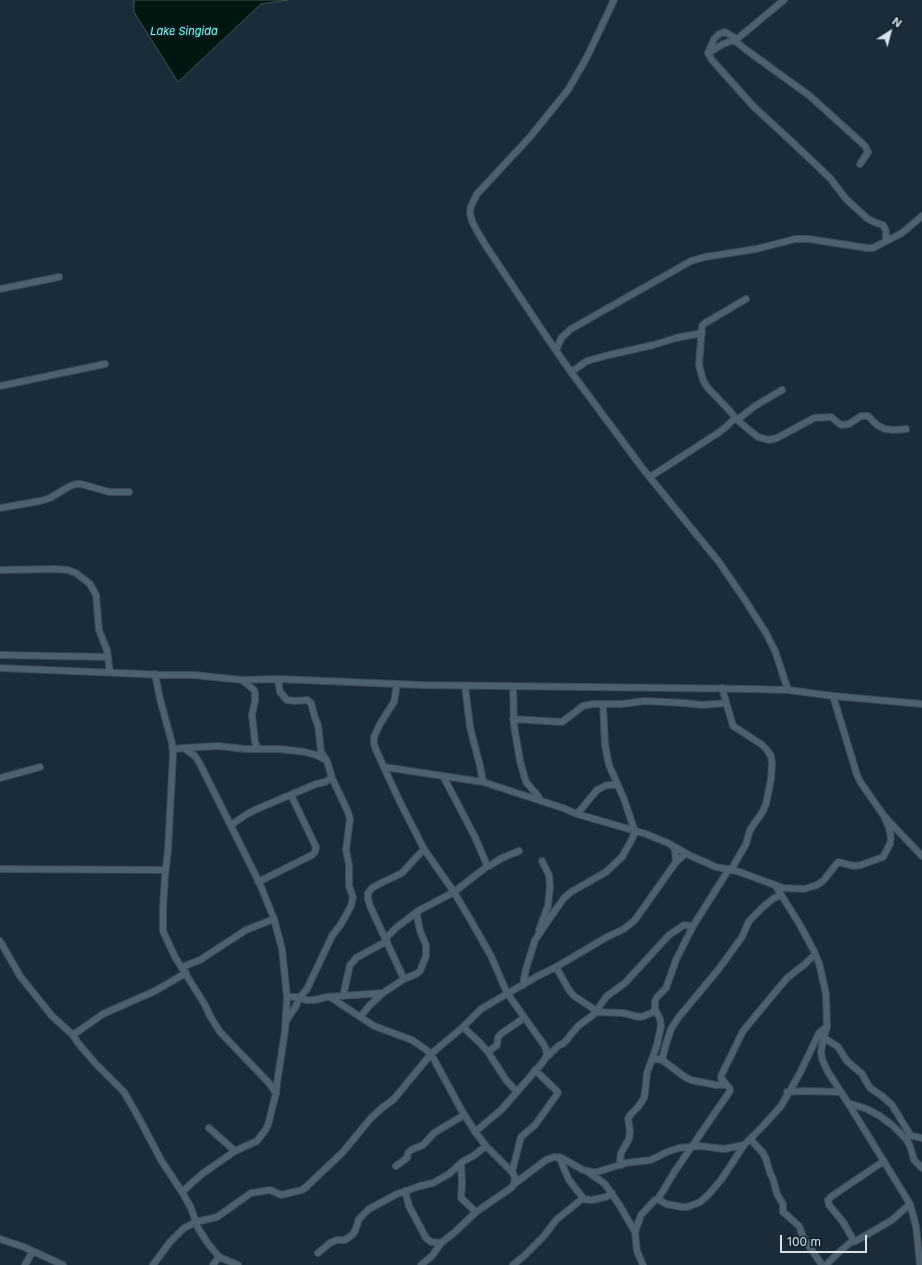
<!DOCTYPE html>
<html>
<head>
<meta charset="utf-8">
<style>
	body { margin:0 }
	#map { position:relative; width:922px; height:1265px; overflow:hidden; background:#1a2c39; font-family:Inter,sans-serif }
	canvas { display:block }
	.north { position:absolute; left:870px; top:12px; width:40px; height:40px; -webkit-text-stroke:3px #10222e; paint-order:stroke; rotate:36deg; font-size:11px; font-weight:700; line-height:16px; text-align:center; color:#d6e1ea }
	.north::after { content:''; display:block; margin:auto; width:14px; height:18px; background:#d6e1ea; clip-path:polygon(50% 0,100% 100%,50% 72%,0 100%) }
	.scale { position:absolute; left:780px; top:1235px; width:87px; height:18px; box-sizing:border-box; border:2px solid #d6e1ea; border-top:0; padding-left:5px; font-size:12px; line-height:14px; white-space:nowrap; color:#d6e1ea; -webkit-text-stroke:3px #10222e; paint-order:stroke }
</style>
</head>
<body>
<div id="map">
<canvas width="922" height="1265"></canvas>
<div class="north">N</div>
<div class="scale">100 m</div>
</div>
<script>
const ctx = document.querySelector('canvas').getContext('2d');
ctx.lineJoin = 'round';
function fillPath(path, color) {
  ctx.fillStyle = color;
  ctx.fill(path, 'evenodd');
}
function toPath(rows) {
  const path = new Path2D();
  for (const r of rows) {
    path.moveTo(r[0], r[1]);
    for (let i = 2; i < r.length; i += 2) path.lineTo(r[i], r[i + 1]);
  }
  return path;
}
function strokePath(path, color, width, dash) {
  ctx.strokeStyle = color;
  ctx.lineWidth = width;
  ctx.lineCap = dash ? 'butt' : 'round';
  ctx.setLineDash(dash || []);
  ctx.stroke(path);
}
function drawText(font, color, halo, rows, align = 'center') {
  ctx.font = font + ' Inter,sans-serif';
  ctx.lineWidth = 3;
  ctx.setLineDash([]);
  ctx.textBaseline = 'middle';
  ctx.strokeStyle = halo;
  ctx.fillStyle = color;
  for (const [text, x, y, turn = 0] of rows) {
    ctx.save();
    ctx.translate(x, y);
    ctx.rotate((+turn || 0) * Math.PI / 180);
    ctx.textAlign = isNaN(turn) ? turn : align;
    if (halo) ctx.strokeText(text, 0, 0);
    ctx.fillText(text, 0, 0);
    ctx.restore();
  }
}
const water = toPath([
	[134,0,288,0,261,4,178,82,134,12,134,0]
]);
fillPath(water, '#001611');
strokePath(water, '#405352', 1);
const minor = toPath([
	[614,0,587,57,568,90,530,137,477,194,471,206,470,213,472,221,477,231,486,246,548,339,571,372,643,469,719,562,745,600,766,633,775,651,788,690],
	[737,39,725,32,719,34,714,39,710,48,708,53,712,60,754,107,791,141,830,178,846,199,868,219,874,222,883,225,886,231,886,241],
	[734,40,745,49,810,96,865,146,868,152,860,164],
	[708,53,723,44,737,39,784,0],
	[0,289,59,277],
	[746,299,705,323,702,326,699,365,703,380,707,387,729,410,737,420,748,429,758,437,769,440,777,438,814,418,831,417,841,425,849,424,861,416,868,416,877,425,885,429,894,430,906,429],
	[556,350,562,337,571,329,691,261,705,257,756,249,795,239,809,239,867,248,873,248,902,233,922,216],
	[571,372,587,361,609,355,653,345,676,338,702,333],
	[0,386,105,364],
	[737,420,755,406,782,390],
	[650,477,718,433,727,426,735,418],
	[0,508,40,501,50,498,70,486,76,484,81,484,109,492,129,492],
	[0,570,55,569,68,570,76,573,90,584,96,595,99,630,107,650,110,673],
	[0,655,108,657],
	[0,668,166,675,194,675,242,680,278,679,422,685,752,689,788,690,833,696,922,704],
	[155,674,160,699,172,743,173,756,168,850,165,876,163,908,163,931,175,957,205,1005,210,1016,220,1032,269,1083,276,1093],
	[278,679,280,692,287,700,295,701,307,700,311,703,315,718,318,725,321,752,327,761,332,778,348,812,350,819,346,850,349,865,349,886,353,897,351,906,341,924,332,936,307,989,299,998,296,1006,286,1021],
	[242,680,254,690,255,693,255,701,252,715,255,742,258,749],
	[397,684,394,702,380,724,374,737,374,744,376,750,399,800,424,849,454,892,470,919,491,956,507,993,544,1045,546,1049,547,1055,543,1062,502,1109,475,1132,476,1133],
	[465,686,470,727,480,766,483,782],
	[513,686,514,725,520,761,526,782,538,796,541,801],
	[722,688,733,726,761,744,767,750,771,756,772,763,771,779,766,804,763,811,750,830,746,844,731,870],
	[833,696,857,775,861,783,884,816,922,856],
	[513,719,562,722,583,706,592,704,621,704,645,701,685,703,702,705,726,703],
	[185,748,218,746,245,749,280,749,305,752,316,755,324,759],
	[173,749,184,748,195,756,200,764,260,884,274,919,282,949,287,997,285,1031,277,1083,276,1093,268,1125,266,1129,257,1141,235,1151,202,1174,182,1192],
	[384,767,483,782,563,808,577,814,646,834,668,843,691,856,716,867,737,871,783,888,804,889,817,885,823,881,838,862,854,866,861,865,883,857,890,844,891,838,889,828,884,816],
	[0,778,40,767],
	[577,814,597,790,607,785,617,785],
	[231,825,247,814,257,809,316,784,325,782,332,778],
	[671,845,675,849,676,862],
	[487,865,489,866,502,858,519,851],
	[0,869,165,870],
	[258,882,312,855,315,852,316,847,291,795],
	[775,885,800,925,813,949,819,963,826,994,827,1027,823,1040,821,1052,822,1059,828,1072,848,1103,910,1204,916,1226,920,1265],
	[539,930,548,906,550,887,549,875,542,861],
	[386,938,396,928,418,911],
	[0,941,20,976,52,1016,73,1035,78,1043,95,1063,124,1092,140,1120,161,1160,182,1192,191,1208,198,1228,207,1242,219,1257,238,1265],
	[182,967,200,960,246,930,274,919],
	[556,967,569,990,574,996,597,1011],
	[404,979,370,906,368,899,368,893,372,888,379,884,402,873,424,849],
	[523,985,526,969,535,940,554,912,564,898,571,892,606,872,622,857,631,841,635,832,624,799,609,765,605,745,603,704],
	[343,996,350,965,353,962,356,958,387,941],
	[287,997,297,997,306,1000,314,1000,327,997,383,993],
	[330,997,374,1026,412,1040,425,1049,431,1054,462,1111,476,1133,486,1146,512,1172,515,1177,514,1184,511,1188,476,1212,455,1232,441,1243,432,1256,421,1265],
	[596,1012,623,1013,639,1017,644,1016,656,1011],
	[360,1017,370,1005,383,993,404,979,416,974,420,971,426,956,426,945,420,931,417,916,418,911,454,892,485,868,487,865,475,837,443,776],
	[463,1027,479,1042,488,1052,506,1080,517,1092],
	[73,1035,103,1014,155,991,186,973],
	[823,1037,838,1047,847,1061,862,1074,870,1088,882,1096,892,1105,911,1136],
	[488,1052,497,1045,498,1037,502,1033,524,1018],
	[546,1058,558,1046,564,1043,578,1026,593,1015,607,996,625,983,669,935,684,925,693,926],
	[652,1060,657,1059,662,1060,685,1077,691,1080,716,1085,726,1085],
	[662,1060,666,1044,671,1029,678,1018,718,970,742,937,749,921,763,907,774,898,781,895],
	[787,1092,803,1091,841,1092],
	[848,1103,867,1109,880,1116,892,1125,906,1139,910,1146,914,1160,922,1168],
	[209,1128,235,1151],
	[908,1135,922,1138],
	[752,1137,752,1141,763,1153,766,1159,770,1173,773,1179,777,1194,783,1204,783,1212,799,1226,804,1239,822,1265],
	[559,1157,569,1180,584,1199],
	[461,1163,462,1183,461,1198,476,1212],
	[622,1165,620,1160,621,1153,629,1139,630,1131,628,1119,631,1114,638,1107,644,1098,645,1092,647,1073,657,1045,661,1026,660,1019,655,1009,655,1001,657,997,666,988,676,960,693,926,729,869],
	[396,1166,407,1158,408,1153,411,1150,423,1145,434,1133,464,1115],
	[512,1172,521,1137,535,1125,558,1093,557,1091,535,1070],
	[588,1172,605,1184,620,1206,635,1232,637,1251,643,1265],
	[514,1184,546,1160,554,1157,562,1158,583,1170,592,1172,597,1172,626,1163,651,1160,667,1152,679,1148,700,1146,724,1149,744,1145,762,1127,781,1106,800,1073,819,1033,825,1028],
	[405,1191,409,1206,426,1238,431,1242,441,1243],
	[658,1199,666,1204,682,1207,687,1207,700,1202,708,1195,721,1180,744,1145],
	[635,1232,641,1215,655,1200,658,1199,675,1171,730,1091,730,1089,721,1078,721,1076,743,1031,787,978,805,964,815,954],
	[0,1239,24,1247,63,1265],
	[854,1241,843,1222,829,1205,828,1200,832,1196,884,1161],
	[318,1253,330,1243,337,1240,345,1240,352,1235,355,1231,359,1219,369,1209,397,1194,420,1186,433,1183,449,1174,462,1162,473,1156,486,1146],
	[25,1265,33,1251],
	[153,1265,170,1242,184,1228,196,1222,217,1217,251,1193,270,1190,281,1195,302,1190,306,1187,342,1153,371,1118,382,1108,394,1099,431,1054,463,1027,481,1009,536,977,556,967,607,937,624,929,635,920,676,862,686,853],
	[213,1265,219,1257],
	[513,1265,525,1255,544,1236,556,1220,582,1199,592,1200,606,1197,612,1193],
	[826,1265,838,1253,850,1243,856,1241,892,1220,910,1204]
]);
strokePath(minor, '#3b4955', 8);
strokePath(minor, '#4c606e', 6);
drawText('italic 11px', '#81fde5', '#10222e', [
	["Lake Singida",184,32]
]);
</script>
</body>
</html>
